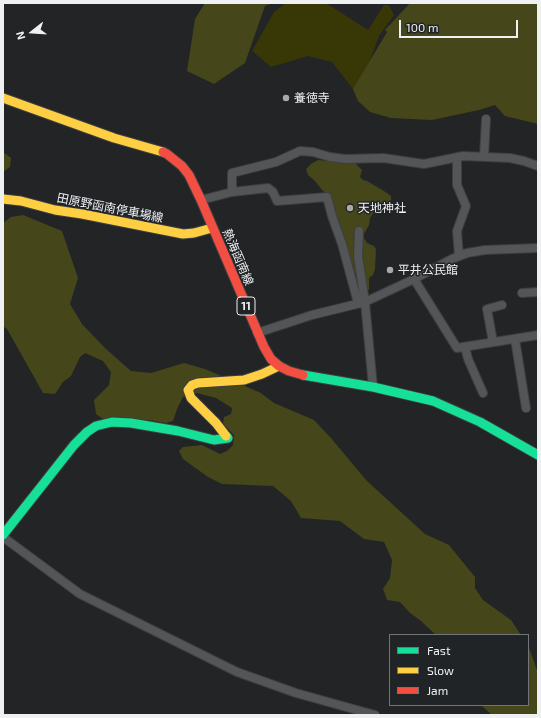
<!DOCTYPE html>
<html>
<head>
<meta charset="utf-8">
<style>
	body { margin:0 }
	#map { position:relative; width:541px; height:718px; overflow:hidden; background:#222426; font-family:"Exo 2",sans-serif }
	canvas { display:block }
	.frame { position:absolute; inset:0; border:4px solid #eef0f2; pointer-events:none }
	.legend { position:absolute; left:389px; top:634px; width:140px; height:72px; box-sizing:border-box; background:#212427; border:1px solid #737678; margin:0; padding:5px 7px; list-style:none; font-size:12px; color:#eef0f2 }
	.legend li { display:flex; align-items:center; gap:8px; height:20px }
	.legend b { width:20px; border:1px solid #737678 }
	.north { position:absolute; left:12px; top:12px; width:40px; height:40px; -webkit-text-stroke:3px #212427; paint-order:stroke; rotate:253deg; font-size:11px; font-weight:700; line-height:16px; text-align:center; color:#eef0f2 }
	.north::after { content:''; display:block; margin:auto; width:14px; height:18px; background:#eef0f2; clip-path:polygon(50% 0,100% 100%,50% 72%,0 100%) }
	.scale { position:absolute; left:399px; top:20px; width:119px; height:18px; box-sizing:border-box; border:2px solid #eef0f2; border-top:0; padding-left:5px; font-size:12px; line-height:14px; white-space:nowrap; color:#eef0f2; -webkit-text-stroke:3px #212427; paint-order:stroke }
</style>
</head>
<body>
<div id="map">
<canvas width="541" height="718"></canvas>
<div class="frame"></div>
<ul class="legend">
<li><b style="height:5px;background:#16e098"></b>Fast</li>
<li><b style="height:5px;background:#ffcf43"></b>Slow</li>
<li><b style="height:5px;background:#f24e42"></b>Jam</li>
</ul>
<div class="north">N</div>
<div class="scale">100 m</div>
</div>
<script>
const ctx = document.querySelector('canvas').getContext('2d');
ctx.lineJoin = 'round';
function fillPath(path, color) {
  ctx.fillStyle = color;
  ctx.fill(path, 'evenodd');
}
function toPath(rows) {
  const path = new Path2D();
  for (const r of rows) {
    path.moveTo(r[0], r[1]);
    for (let i = 2; i < r.length; i += 2) path.lineTo(r[i], r[i + 1]);
  }
  return path;
}
function strokePath(path, color, width, dash) {
  ctx.strokeStyle = color;
  ctx.lineWidth = width;
  ctx.lineCap = dash ? 'butt' : 'round';
  ctx.setLineDash(dash || []);
  ctx.stroke(path);
}
function drawText(font, color, halo, rows, align = 'center') {
  ctx.font = font + ' "Exo 2","Noto Sans JP",sans-serif';
  ctx.lineWidth = 3;
  ctx.setLineDash([]);
  ctx.textBaseline = 'middle';
  ctx.strokeStyle = halo;
  ctx.fillStyle = color;
  for (const [text, x, y, turn = 0] of rows) {
    ctx.save();
    ctx.translate(x, y);
    ctx.rotate((+turn || 0) * Math.PI / 180);
    ctx.textAlign = isNaN(turn) ? turn : align;
    if (halo) ctx.strokeText(text, 0, 0);
    ctx.fillText(text, 0, 0);
    ctx.restore();
  }
}
fillPath(toPath([
	[286,3,326,3,368,30,384,5,389,5,394,15,379,36,366,71,353,89,332,62,308,56,271,67,252,51,274,12]
]), '#383706');
fillPath(toPath([
	[205,3,273,3,265,6,245,63,214,84,187,71,195,19],
	[410,3,538,3,538,124,505,116,495,105,479,110,432,120,391,118,370,112,358,101,353,89,387,32,385,30],
	[3,152,11,158,10,167,3,172],
	[318,160,340,162,350,160,356,164,362,170,360,177,363,180,367,181,384,191,391,196,391,201,388,209,384,210,380,208,376,209,370,218,369,225,364,234,364,238,367,243,374,246,376,249,375,269,373,275,369,278,369,289,367,292,362,293,358,292,345,245,344,236,340,232,331,210,332,201,329,194,323,191,315,181,308,175,306,169,311,164],
	[23,215,62,231,78,278,70,304,82,324,106,349,131,371,151,373,184,363,205,369,261,393,274,403,314,420,331,438,366,480,425,534,449,545,475,577,475,588,483,600,511,620,521,635,436,635,421,621,410,613,400,602,387,600,383,589,390,578,392,560,384,542,364,539,340,521,301,518,291,501,273,486,222,484,208,477,183,459,179,451,183,447,202,445,220,454,227,451,233,445,234,435,223,424,224,417,231,414,232,408,216,398,197,393,183,397,177,409,173,421,166,423,149,420,103,419,96,414,94,400,109,385,111,372,103,361,85,353,80,357,71,376,63,382,55,394,43,393,7,329,3,326,3,223,11,217],
	[528,645,538,673,538,715,492,715,481,705,528,705]
]), '#45461a');
const street = toPath([
	[457,157,457,185,466,206,457,231,459,256],
	[484,157,486,119],
	[232,192,232,173,276,162,300,151,313,152,330,157,345,159,383,158,424,164,463,156,510,158,524,161,538,166],
	[201,200,232,192,268,188,273,192,277,201,327,197,332,216,342,244,358,303],
	[414,279,457,348,538,335],
	[522,293,538,292],
	[257,333,312,315,365,302,358,256,359,231],
	[515,339,526,408],
	[493,342,487,309,502,305],
	[465,347,468,359,483,393],
	[373,387,365,302,414,279,452,259,467,253,485,250,538,248],
	[3,537,80,594,237,672,296,693,375,715]
]);
const fast = toPath([
	[303,375,373,387,433,401,480,422,538,455],
	[3,535,74,445,87,432,96,426,112,422,131,423,178,431,214,440,228,438,226,436]
]);
const slow = toPath([
	[3,98,114,138,163,152],
	[3,199,21,201,55,210,82,214,183,234,194,233,212,228],
	[226,436,216,423,191,398,188,390,192,385,198,383,244,380,262,374,279,366]
]);
const jam = toPath([
	[163,152,167,154,182,166,189,175,201,200,264,347,271,359,279,366,289,371,303,375]
]);
strokePath(street, '#3d3e40', 10);
strokePath(fast, '#3d3e40', 11);
strokePath(slow, '#3d3e40', 11);
strokePath(jam, '#3d3e40', 11);
strokePath(street, '#535556', 8);
strokePath(fast, '#16e098', 9);
strokePath(slow, '#ffcf43', 9);
strokePath(jam, '#f24e42', 9);
for (const [x, y, r, color] of [
	[286,98,4,"#a7a9ab"],
	[350,208,4,"#a7a9ab"],
	[390,270,4,"#a7a9ab"]
]) {
  const dot = new Path2D();
  dot.arc(x, y, r, 0, 2 * Math.PI);
  ctx.fillStyle = color;
  ctx.fill(dot);
  strokePath(dot, '#212427', 1.5);
}
for (const [x, y, w] of [
	[246,306,18]
]) {
  const box = new Path2D();
  box.roundRect(x - w / 2, y - 9, w, 18, 3);
  ctx.fillStyle = '#212427';
  ctx.fill(box);
  strokePath(box, '#eef0f2', 1);
}
drawText('bold 11px', '#eef0f2', null, [
	["11",246,306]
]);
drawText('12px', '#eef0f2', '#212427', [
	["養徳寺",294,98],
	["天地神社",358,208],
	["平井公民館",398,270]
], 'left');
drawText('12px', '#eef0f2', '#212427', [
	["田原野函南停車場線",110,208,11],
	["熱海函南線",238,257,67]
]);
</script>
</body>
</html>
